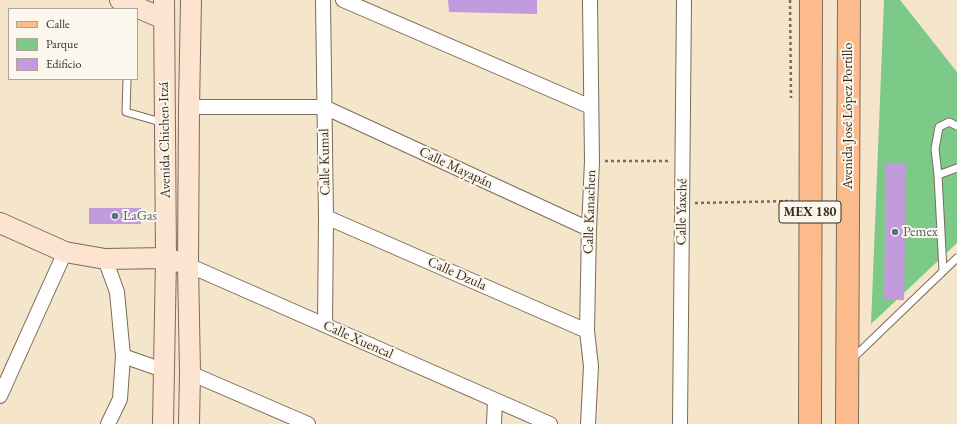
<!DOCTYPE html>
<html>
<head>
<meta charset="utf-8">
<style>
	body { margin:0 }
	#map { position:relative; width:957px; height:424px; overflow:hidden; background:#f4e5cb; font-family:"EB Garamond",serif }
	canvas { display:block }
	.legend { position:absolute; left:8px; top:8px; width:130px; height:72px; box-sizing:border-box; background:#fbf7ec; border:1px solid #aea59a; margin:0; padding:5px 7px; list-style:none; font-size:12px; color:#3b2a1e }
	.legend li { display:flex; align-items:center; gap:8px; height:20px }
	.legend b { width:20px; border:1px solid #aea59a }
</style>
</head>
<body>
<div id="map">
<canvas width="957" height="424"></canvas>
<ul class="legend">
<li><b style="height:5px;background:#fbbb8d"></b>Calle</li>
<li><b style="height:11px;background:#7cc988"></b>Parque</li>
<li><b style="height:11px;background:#c19bdb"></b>Edificio</li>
</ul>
</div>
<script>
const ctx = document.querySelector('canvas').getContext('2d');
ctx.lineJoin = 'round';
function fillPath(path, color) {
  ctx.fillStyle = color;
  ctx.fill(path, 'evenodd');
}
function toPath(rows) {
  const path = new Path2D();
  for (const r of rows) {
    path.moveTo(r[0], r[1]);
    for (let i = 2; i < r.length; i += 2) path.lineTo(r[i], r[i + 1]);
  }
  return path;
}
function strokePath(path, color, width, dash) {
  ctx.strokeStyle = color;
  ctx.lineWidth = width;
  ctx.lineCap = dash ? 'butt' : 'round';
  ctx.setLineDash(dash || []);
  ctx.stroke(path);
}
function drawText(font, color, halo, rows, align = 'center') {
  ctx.font = font + ' "EB Garamond",serif';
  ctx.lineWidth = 4;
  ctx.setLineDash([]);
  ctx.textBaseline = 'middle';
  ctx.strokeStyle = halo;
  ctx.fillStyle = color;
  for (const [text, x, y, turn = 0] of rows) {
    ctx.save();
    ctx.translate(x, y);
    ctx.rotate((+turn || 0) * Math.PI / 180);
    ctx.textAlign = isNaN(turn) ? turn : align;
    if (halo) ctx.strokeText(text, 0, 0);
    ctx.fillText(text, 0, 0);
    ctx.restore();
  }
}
fillPath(toPath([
	[884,0,900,0,957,72,957,243,871,324]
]), '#7cc988');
fillPath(toPath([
	[448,0,537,0,537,14,449,12],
	[886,163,906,164,904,300,884,300],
	[89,208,141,208,141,224,89,224]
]), '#c19bdb');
const lane = toPath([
	[127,79,126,112,164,123],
	[938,175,957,168],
	[943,271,938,175,935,149,939,127,949,122,957,126],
	[851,360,957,258]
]);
const street = toPath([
	[323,0,326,217,325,325],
	[343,0,591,107],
	[189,107,324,107,589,229],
	[326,217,587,331],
	[105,259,117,292,123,356,120,399,108,424],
	[188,265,550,424],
	[123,356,163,370],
	[190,373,308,424],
	[0,396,65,252],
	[494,424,495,400],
	[588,424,591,366,587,331,589,229,592,161,590,0],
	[680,424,684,0]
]);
const secondary = toPath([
	[120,0,164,19],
	[0,223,65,252,105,259,166,258,179,262],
	[163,424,166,258,164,0],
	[189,424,190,373,188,265,189,107,191,0]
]);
const primary = toPath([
	[810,424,811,0],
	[847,424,849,0]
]);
strokePath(lane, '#7c6b5b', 9);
strokePath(street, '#7c6b5b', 16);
strokePath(secondary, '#7c6b5b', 22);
strokePath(primary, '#7c6b5b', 24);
strokePath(toPath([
	[790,0,791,98],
	[605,161,670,161],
	[695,203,793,201]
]), '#7c6b5b', 2.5, [3, 3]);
strokePath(lane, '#fff', 7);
strokePath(street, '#fff', 14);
strokePath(secondary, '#fde4d1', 20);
strokePath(primary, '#fbbb8d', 22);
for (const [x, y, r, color] of [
	[115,216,4,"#5c6f8a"],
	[895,232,4,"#5c6f8a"]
]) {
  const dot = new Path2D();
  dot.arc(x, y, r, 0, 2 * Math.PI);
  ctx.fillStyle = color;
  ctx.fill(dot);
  strokePath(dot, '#fbf7ec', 1.5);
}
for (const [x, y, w] of [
	[810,212,62]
]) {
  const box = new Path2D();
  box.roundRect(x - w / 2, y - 11, w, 22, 3);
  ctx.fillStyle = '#fbf7ec';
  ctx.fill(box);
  strokePath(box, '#3b2a1e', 1);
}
drawText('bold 13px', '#3b2a1e', null, [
	["MEX 180",810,212]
]);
drawText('14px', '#3b2a1e', '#fbf7ec', [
	["Avenida José López Portillo",848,116,-90],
	["Avenida Chichen-Itzá",165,140,-91],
	["Calle Kumal",325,162,-91],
	["Calle Mayapán",456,168,25],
	["Calle Kanachen",590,212,-88],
	["Calle Yaxché",682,212,-89],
	["Calle Dzula",457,274,24],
	["Calle Xuencal",358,340,24]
]);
drawText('14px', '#4e5e75', '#fbf7ec', [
	["LaGas",123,216],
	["Pemex",903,232]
], 'left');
</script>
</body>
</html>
